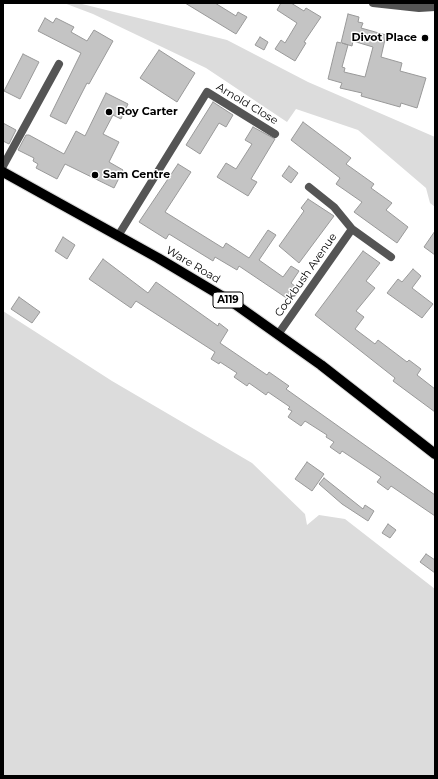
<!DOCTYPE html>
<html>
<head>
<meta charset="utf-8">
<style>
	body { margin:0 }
	#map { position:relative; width:438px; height:779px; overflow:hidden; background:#fff; font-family:Montserrat,sans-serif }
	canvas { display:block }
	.frame { position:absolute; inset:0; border:4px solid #000; pointer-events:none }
</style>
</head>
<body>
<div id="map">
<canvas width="438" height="779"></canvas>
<div class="frame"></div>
</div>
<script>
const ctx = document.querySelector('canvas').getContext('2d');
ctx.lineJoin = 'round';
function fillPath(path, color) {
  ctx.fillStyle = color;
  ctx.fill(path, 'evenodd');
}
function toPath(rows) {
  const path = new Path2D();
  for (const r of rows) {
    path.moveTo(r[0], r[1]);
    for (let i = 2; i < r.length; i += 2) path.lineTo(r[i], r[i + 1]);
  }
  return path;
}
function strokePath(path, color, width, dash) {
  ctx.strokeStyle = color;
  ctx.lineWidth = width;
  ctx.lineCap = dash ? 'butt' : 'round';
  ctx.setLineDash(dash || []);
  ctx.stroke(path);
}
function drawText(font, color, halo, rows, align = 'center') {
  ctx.font = font + ' Montserrat,sans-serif';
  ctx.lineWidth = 3;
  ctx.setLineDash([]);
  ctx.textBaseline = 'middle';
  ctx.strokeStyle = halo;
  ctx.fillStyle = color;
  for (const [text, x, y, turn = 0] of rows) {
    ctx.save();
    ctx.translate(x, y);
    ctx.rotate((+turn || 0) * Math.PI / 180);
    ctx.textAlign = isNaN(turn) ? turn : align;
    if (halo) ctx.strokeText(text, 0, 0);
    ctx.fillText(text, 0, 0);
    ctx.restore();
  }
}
fillPath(toPath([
	[64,3,78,3,227,40,308,82,435,137,435,207,430,203,426,188,358,130,296,109,287,122,206,68,93,14],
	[3,311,112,381,252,463,305,514,307,525,319,515,345,519,435,589,435,776,3,776]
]), '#dcdcdc');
const building = toPath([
	[185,3,215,3,236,16,238,12,247,17,236,34,185,3],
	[281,3,291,3,304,11,306,8,321,17,304,42,306,43,295,61,275,49,281,40,285,43,297,23,277,10,281,3],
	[348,14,359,17,358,22,363,23,361,28,386,35,381,57,402,63,400,71,426,78,417,108,401,103,400,107,361,96,362,93,340,88,342,83,328,79,337,42,341,43,348,14],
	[353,41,373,47,365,77,344,72,345,68,342,67,348,45,342,43,352,46,353,41],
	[45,18,53,23,56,18,74,27,71,32,87,41,94,30,113,41,89,84,87,83,66,124,50,116,81,53,38,31,45,18],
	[260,37,268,42,264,50,255,45,260,37],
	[159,50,195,73,177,102,140,78,159,50],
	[23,54,39,62,20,99,4,91,23,54],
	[106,93,128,104,121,119,113,115,103,134,119,142,109,162,123,170,114,188,65,164,57,179,36,168,38,164,33,161,34,158,18,150,26,135,29,135,64,154,76,131,85,136,106,93],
	[213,102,233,115,226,127,219,123,200,154,186,145,213,102],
	[303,122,351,158,346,164,374,184,371,188,392,203,386,210,408,227,397,243,354,212,362,202,336,184,340,178,291,140,303,122],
	[3,123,16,130,9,144,3,141,3,123],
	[253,127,275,139,251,179,257,182,248,196,217,177,226,163,236,169,252,144,245,140,253,127],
	[178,164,191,172,165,212,223,248,226,243,249,258,268,230,276,235,259,260,283,277,291,266,299,271,291,283,296,287,288,299,239,266,237,270,215,257,213,261,169,234,166,239,139,222,178,164],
	[289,166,298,173,291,183,282,176,289,166],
	[308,199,334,216,299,263,279,246,304,211,301,208,308,199],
	[435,231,435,255,424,247,435,231],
	[63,237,75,245,67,259,55,251,63,237],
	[363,251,380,263,366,281,375,288,356,311,364,317,355,329,375,344,378,340,407,362,409,360,421,369,417,375,435,389,435,412,393,381,395,378,315,315,363,251],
	[103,259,148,293,156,282,218,326,219,323,228,330,220,343,267,375,269,372,289,386,286,389,435,495,435,516,391,486,388,490,377,482,381,477,342,451,340,454,330,447,334,442,326,437,327,435,305,421,301,426,288,417,292,411,288,409,290,407,268,392,266,395,249,383,247,386,234,377,237,373,220,362,219,364,211,359,215,352,136,301,131,308,89,279,103,259],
	[413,269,421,276,412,288,433,304,422,318,387,293,398,279,402,282,413,269],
	[19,297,40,312,32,323,11,309,19,297],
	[307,462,324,474,312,491,295,479,307,462],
	[324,478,363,509,365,505,374,511,368,521,342,504,319,484,324,478],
	[388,524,396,530,390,538,382,533,388,524],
	[426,554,435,560,435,573,420,562,426,554]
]);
fillPath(building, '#c4c4c4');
strokePath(building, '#999', 1);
const primary = toPath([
	[3,172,158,258,235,304,321,365,435,454]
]);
strokePath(primary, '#dbdbdb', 12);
strokePath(toPath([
	[373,3,419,8,435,7],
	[3,166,59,64],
	[309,187,334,207,352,229,391,257],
	[118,236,207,92,275,134],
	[279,333,352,229]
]), '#555', 8);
strokePath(primary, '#000', 10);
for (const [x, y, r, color] of [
	[425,38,4,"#000"],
	[109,112,4,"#000"],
	[95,175,4,"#000"]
]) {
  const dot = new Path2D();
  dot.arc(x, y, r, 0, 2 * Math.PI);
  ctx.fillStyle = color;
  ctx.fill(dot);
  strokePath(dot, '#fff', 1.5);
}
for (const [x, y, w] of [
	[228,300,30]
]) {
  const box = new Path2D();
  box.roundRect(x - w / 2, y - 8, w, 16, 3);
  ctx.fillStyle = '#fff';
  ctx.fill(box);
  strokePath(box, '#000', 1);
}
drawText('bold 10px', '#000', null, [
	["A119",228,300]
]);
drawText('bold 11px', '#000', '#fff', [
	["Divot Place",417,38,"right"],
	["Roy Carter",117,112],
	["Sam Centre",103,175]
], 'left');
drawText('11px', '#000', '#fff', [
	["Arnold Close",247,104,31],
	["Ware Road",193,265,31],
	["Cockbush Avenue",306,275,-55]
]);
</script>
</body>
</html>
